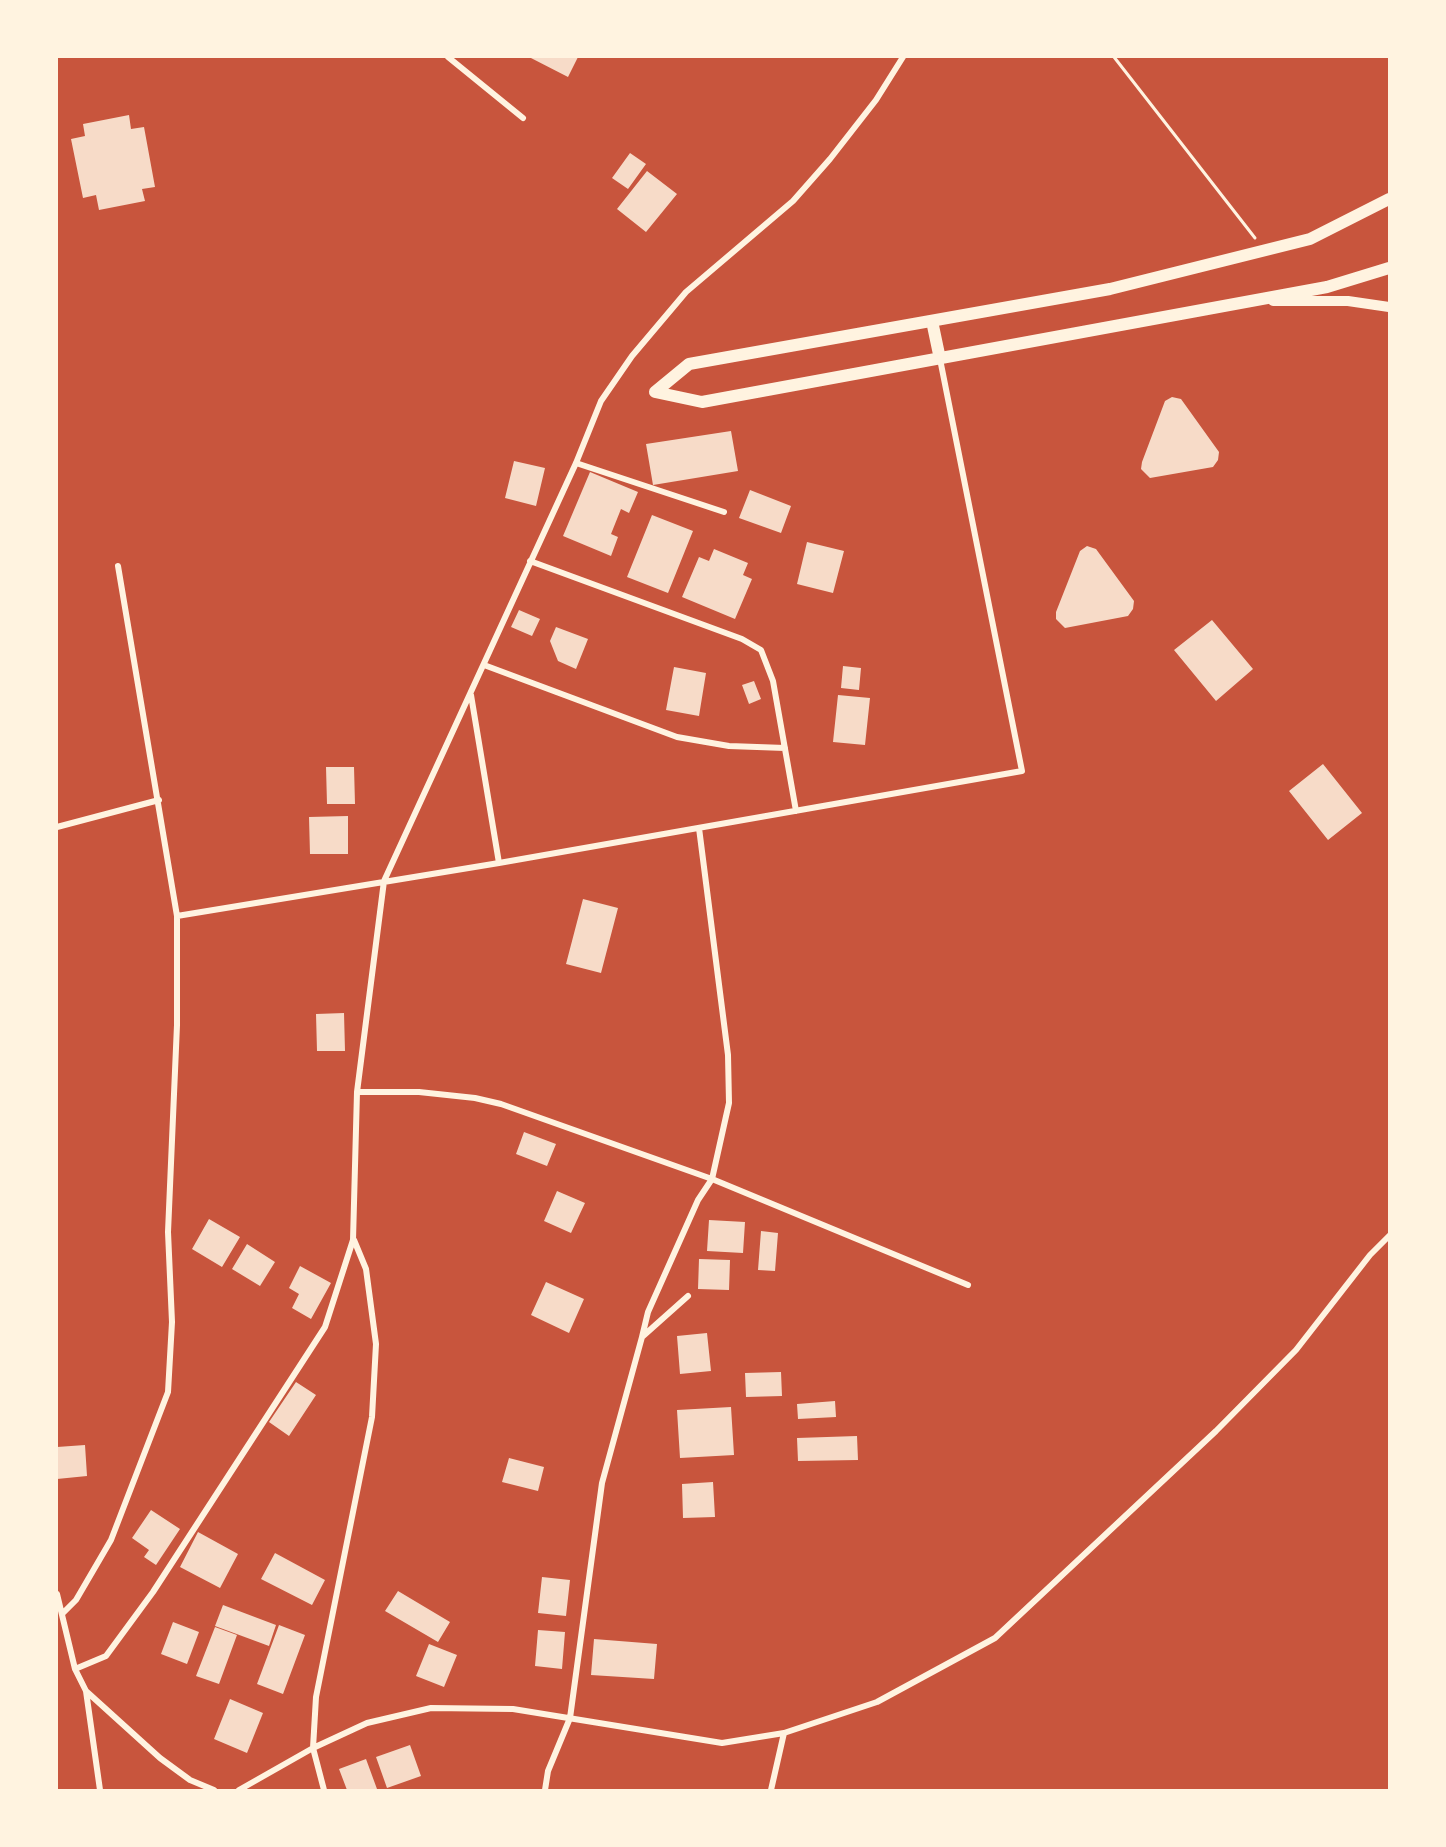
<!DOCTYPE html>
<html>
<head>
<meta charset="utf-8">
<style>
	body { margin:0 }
	#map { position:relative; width:1446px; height:1847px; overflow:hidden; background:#c8553d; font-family:"Nunito Sans",sans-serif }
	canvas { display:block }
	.frame { position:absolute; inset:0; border:58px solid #fff3e0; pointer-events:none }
</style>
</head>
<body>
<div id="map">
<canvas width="1446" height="1847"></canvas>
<div class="frame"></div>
</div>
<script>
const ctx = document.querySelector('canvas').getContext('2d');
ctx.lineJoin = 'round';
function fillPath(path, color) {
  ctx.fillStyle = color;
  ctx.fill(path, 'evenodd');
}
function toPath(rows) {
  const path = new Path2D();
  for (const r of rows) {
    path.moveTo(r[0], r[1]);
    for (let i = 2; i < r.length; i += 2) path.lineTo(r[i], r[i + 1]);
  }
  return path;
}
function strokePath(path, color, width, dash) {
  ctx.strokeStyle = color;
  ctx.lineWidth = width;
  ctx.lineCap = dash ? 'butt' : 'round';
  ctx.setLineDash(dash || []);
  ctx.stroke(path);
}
fillPath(toPath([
	[529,57,578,57,568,77],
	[129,115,131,129,144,127,155,187,142,189,145,201,99,210,96,195,83,198,71,139,85,136,83,124],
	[630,153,646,164,628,189,612,178],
	[647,171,677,194,646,232,617,209],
	[1172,397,1181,399,1219,452,1218,460,1213,467,1150,478,1141,469,1142,462,1165,401],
	[731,431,738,471,653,485,646,444],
	[514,461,545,468,536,506,505,498],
	[590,472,638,492,629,513,621,509,611,534,618,537,611,556,563,536],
	[750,490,791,506,781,533,739,518],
	[652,515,693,531,668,593,627,577],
	[807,542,844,551,833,593,797,584],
	[1087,546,1096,549,1134,601,1133,609,1128,616,1065,628,1056,619,1056,612,1080,551],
	[714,549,748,563,743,575,752,579,735,619,682,597,699,557,709,561],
	[519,610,540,619,532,636,511,627],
	[1212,620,1253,669,1216,701,1174,650],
	[556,627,588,639,576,669,558,661,550,641],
	[843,666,861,668,859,690,841,688],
	[674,667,706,673,699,716,666,710],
	[754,681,761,699,749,704,742,685],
	[838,695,870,698,865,745,833,742],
	[1323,764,1362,813,1328,840,1289,791],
	[326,767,354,767,355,804,327,804],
	[348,816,348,854,310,854,309,817],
	[583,899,618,908,601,973,566,964],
	[344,1013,345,1051,317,1051,316,1014],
	[524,1132,556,1144,547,1166,516,1154],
	[557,1191,585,1203,571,1233,544,1221],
	[209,1219,240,1237,222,1267,192,1249],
	[709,1220,745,1222,743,1253,707,1251],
	[761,1231,778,1233,775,1271,758,1270],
	[247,1244,275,1262,260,1286,232,1269],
	[699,1259,730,1260,729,1290,698,1289],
	[300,1266,331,1283,311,1319,292,1308,299,1294,289,1288],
	[546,1282,584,1299,569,1333,531,1315],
	[707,1333,711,1371,680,1374,677,1336],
	[781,1372,782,1396,746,1397,745,1373],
	[296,1382,316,1395,289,1436,269,1422],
	[835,1401,836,1417,798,1419,797,1404],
	[731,1407,734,1455,680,1458,677,1410],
	[857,1436,858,1460,798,1461,797,1438],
	[85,1445,87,1476,57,1479,57,1447],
	[509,1458,544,1467,538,1491,502,1482],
	[713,1482,715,1517,683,1518,682,1484],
	[151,1510,180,1529,156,1565,144,1557,149,1550,132,1538],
	[198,1532,238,1554,220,1588,180,1567],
	[275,1553,325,1580,312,1605,261,1579],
	[542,1577,570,1580,566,1616,538,1613],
	[398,1591,450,1622,438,1642,385,1611],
	[223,1605,276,1625,269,1646,215,1626],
	[173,1622,199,1632,187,1664,161,1654],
	[279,1625,305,1635,283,1694,257,1684],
	[215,1627,237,1635,219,1684,196,1676],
	[538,1630,565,1632,562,1669,535,1666],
	[594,1639,657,1644,654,1679,591,1675],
	[429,1644,457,1655,444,1687,416,1676],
	[230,1699,263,1713,247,1753,214,1739],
	[410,1745,421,1776,387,1788,376,1757],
	[366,1759,377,1789,347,1790,339,1769]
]), '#f7dbc8');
strokePath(toPath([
	[1114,57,1255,238]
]), '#fff3e0', 3);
strokePath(toPath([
	[448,57,523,118],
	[576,463,724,512],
	[530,561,742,639,761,650,773,681,796,811],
	[118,566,177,916,499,863,1022,771,940,359],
	[484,665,677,737,729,746,785,748],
	[471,695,499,863],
	[57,827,159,800],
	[357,1092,419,1092,475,1098,501,1104,712,1179,968,1285],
	[642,1337,648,1312,698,1200,712,1179,729,1103,728,1055,699,828],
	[57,1594,75,1669,86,1691,160,1758,190,1780,214,1790],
	[62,1614,76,1600,111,1540,168,1392,172,1322,168,1232,177,1025,177,916],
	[75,1669,106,1656,153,1592,325,1327,353,1240,357,1092,384,881,576,463,601,401,632,356,686,292,793,201,830,159,876,100,903,57],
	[86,1691,100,1790],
	[239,1790,313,1748,367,1723,431,1708,513,1709,722,1743,784,1733,877,1702,995,1638,1216,1431,1296,1350,1370,1255,1389,1236],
	[324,1790,313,1748,316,1697,372,1417,376,1344,366,1269,354,1240],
	[545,1790,548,1771,570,1718,602,1483,642,1337,688,1296],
	[771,1790,784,1733]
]), '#fff3e0', 6);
strokePath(toPath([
	[1273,301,1348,301,1389,307]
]), '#fff3e0', 10);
strokePath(toPath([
	[1389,199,1310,239,1110,289,689,364,655,392,702,402,1327,287,1389,268],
	[932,321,940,359]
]), '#fff3e0', 12);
</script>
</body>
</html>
